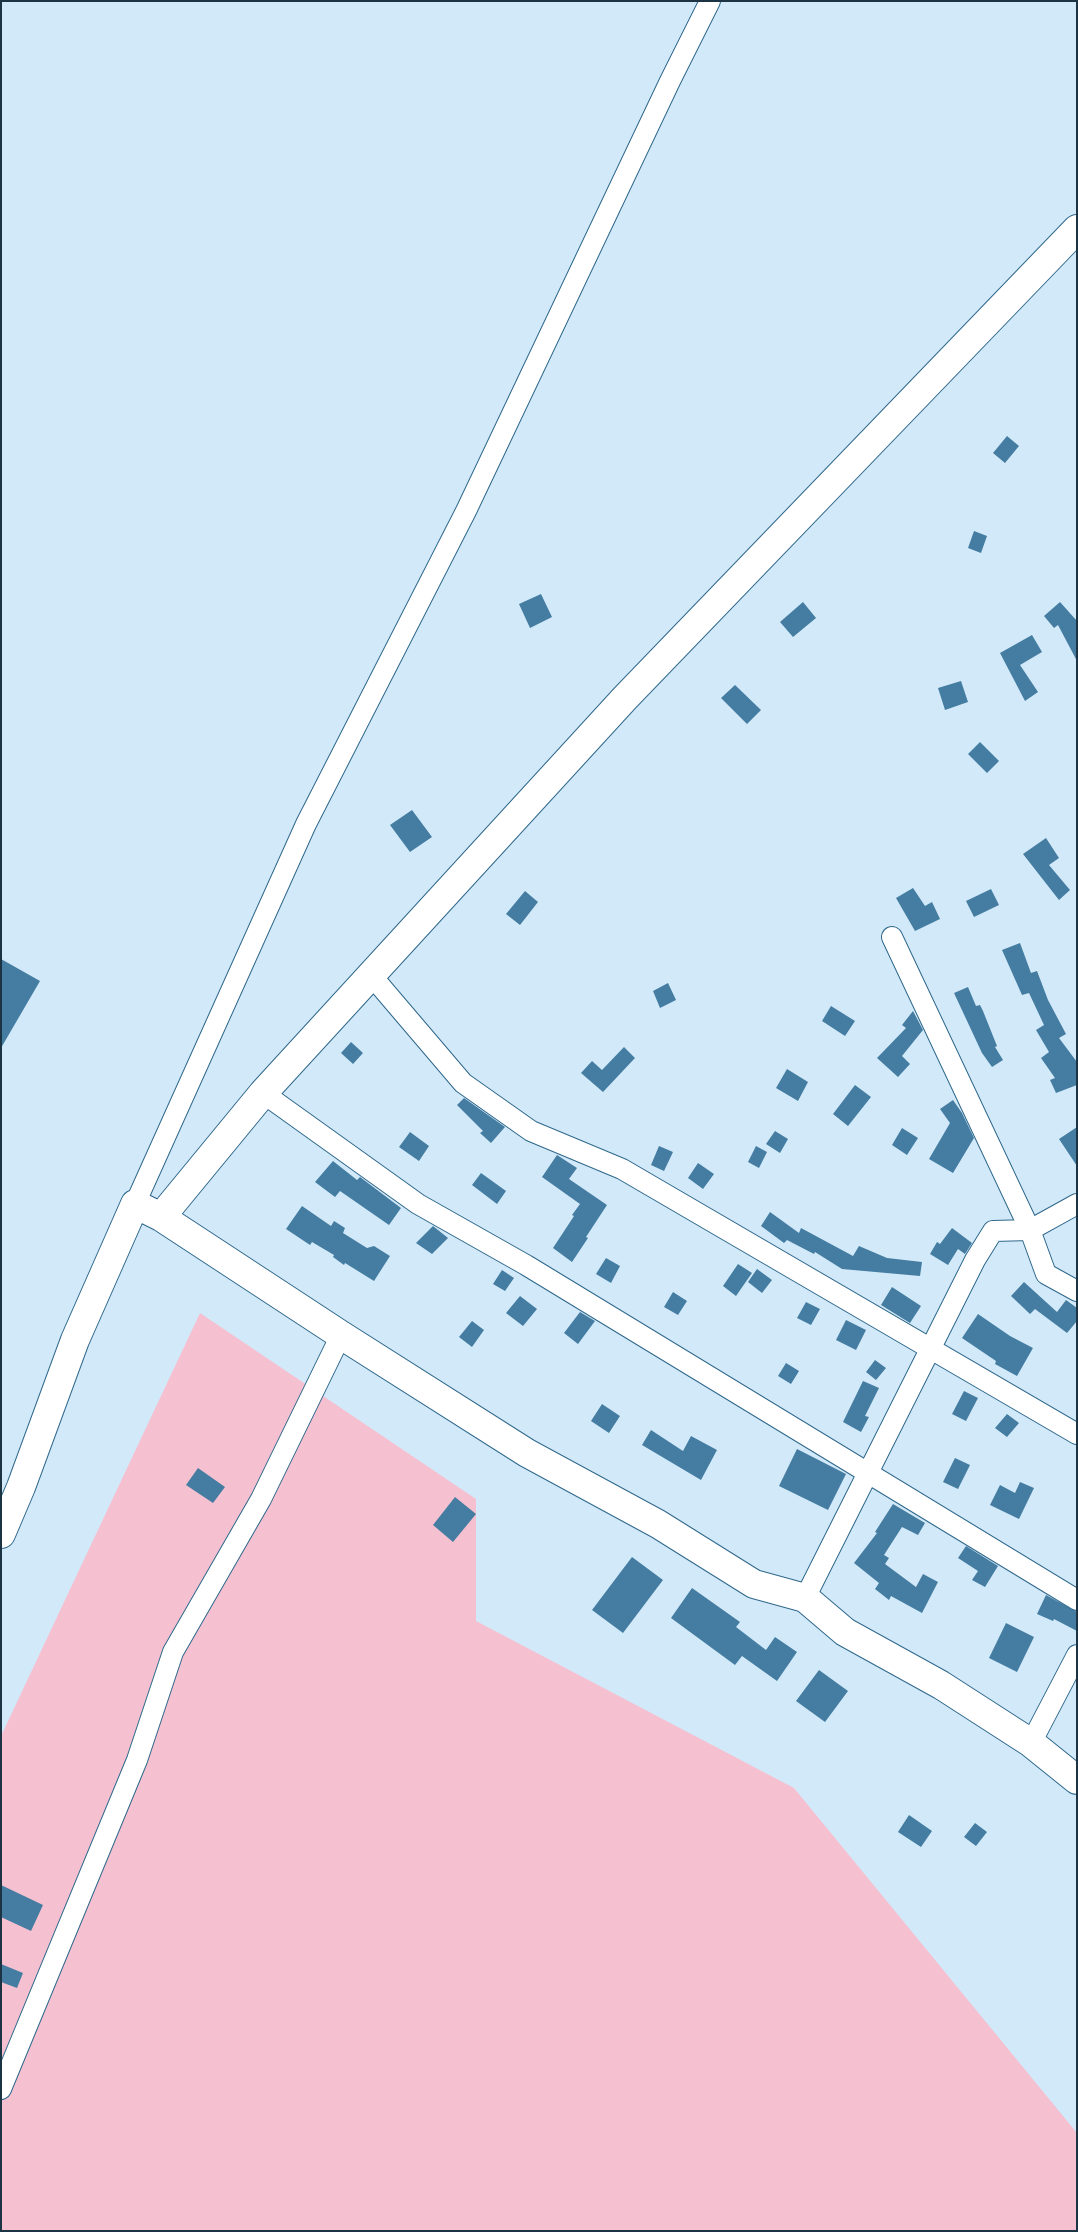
<!DOCTYPE html>
<html>
<head>
<meta charset="utf-8">
<style>
	body { margin:0 }
	#map { position:relative; width:1078px; height:2232px; overflow:hidden; background:#d2e9f9; font-family:Commissioner,sans-serif }
	canvas { display:block }
	.frame { position:absolute; inset:0; border:2px solid #1b3343; pointer-events:none }
</style>
</head>
<body>
<div id="map">
<canvas width="1078" height="2232"></canvas>
<div class="frame"></div>
</div>
<script>
const ctx = document.querySelector('canvas').getContext('2d');
ctx.lineJoin = 'round';
function fillPath(path, color) {
  ctx.fillStyle = color;
  ctx.fill(path, 'evenodd');
}
function toPath(rows) {
  const path = new Path2D();
  for (const r of rows) {
    path.moveTo(r[0], r[1]);
    for (let i = 2; i < r.length; i += 2) path.lineTo(r[i], r[i + 1]);
  }
  return path;
}
function strokePath(path, color, width, dash) {
  ctx.strokeStyle = color;
  ctx.lineWidth = width;
  ctx.lineCap = dash ? 'butt' : 'round';
  ctx.setLineDash(dash || []);
  ctx.stroke(path);
}
fillPath(toPath([
	[200,1313,476,1499,476,1621,794,1788,1077,2133,1077,2231,1,2231,1,1736]
]), '#f5c1d1');
fillPath(toPath([
	[1007,436,1019,446,1005,463,993,453],
	[974,531,987,536,981,553,968,548],
	[541,594,552,617,530,628,519,604],
	[803,602,816,618,793,637,780,622],
	[1060,602,1077,621,1077,661,1058,625,1054,628,1044,616],
	[1032,635,1042,652,1020,665,1038,692,1025,701,1000,653],
	[961,681,968,702,945,710,938,688],
	[735,685,761,710,747,724,721,698],
	[980,742,999,761,987,773,968,754],
	[412,810,432,837,410,852,390,825],
	[1046,838,1059,858,1049,865,1070,890,1059,900,1023,854],
	[913,888,925,906,932,902,940,919,915,931,896,898],
	[991,889,999,905,974,917,966,901],
	[525,891,538,902,520,925,506,914],
	[1020,943,1031,973,1037,971,1048,1000,1066,1034,1059,1038,1077,1062,1077,1085,1056,1093,1050,1080,1055,1078,1041,1058,1049,1052,1036,1030,1044,1025,1029,993,1022,995,1002,950],
	[1,959,40,981,1,1048],
	[668,983,676,1000,660,1008,653,991],
	[968,987,976,1006,980,1005,983,1011,997,1046,995,1047,1003,1060,992,1067,982,1053,954,993],
	[831,1006,855,1021,845,1036,822,1021],
	[913,1011,923,1030,902,1056,910,1064,898,1077,877,1058,906,1028,902,1025],
	[351,1042,363,1053,353,1064,341,1053],
	[624,1047,635,1058,603,1092,581,1073,592,1061,602,1070],
	[787,1069,808,1082,798,1101,776,1088],
	[855,1085,871,1097,848,1126,833,1114],
	[464,1098,505,1127,491,1143,480,1133,483,1131,457,1105],
	[953,1100,962,1113,974,1138,953,1173,929,1159,950,1123,940,1109],
	[1077,1127,1077,1166,1059,1139],
	[902,1128,918,1138,907,1155,892,1145],
	[775,1131,788,1139,780,1153,766,1144],
	[410,1132,429,1146,419,1161,399,1147],
	[659,1146,673,1152,664,1171,651,1165],
	[756,1146,767,1152,759,1168,748,1162],
	[557,1155,577,1168,569,1179,607,1205,586,1237,588,1238,572,1262,553,1248,574,1216,572,1215,580,1204,542,1177],
	[333,1161,357,1180,360,1177,401,1208,389,1225,340,1191,335,1197,315,1182],
	[698,1163,714,1174,703,1189,688,1178],
	[481,1173,506,1191,497,1204,472,1185],
	[302,1206,331,1226,334,1221,345,1228,343,1233,367,1248,374,1246,390,1256,374,1281,345,1263,344,1265,333,1257,334,1255,312,1242,310,1245,286,1229],
	[770,1212,799,1233,801,1228,853,1256,859,1246,887,1258,922,1262,920,1276,842,1269,815,1252,814,1254,787,1240,784,1243,761,1226],
	[433,1226,448,1238,432,1254,416,1243],
	[952,1228,972,1243,965,1254,958,1249,948,1265,930,1254,937,1242,940,1244],
	[606,1258,620,1266,611,1283,596,1274],
	[738,1264,752,1273,736,1296,723,1286],
	[757,1269,772,1280,762,1293,748,1282],
	[502,1270,514,1278,505,1291,493,1284],
	[1024,1282,1057,1312,1066,1300,1077,1308,1077,1321,1067,1333,1035,1309,1030,1314,1011,1296],
	[892,1287,921,1306,910,1323,881,1305],
	[673,1292,687,1301,678,1315,664,1307],
	[520,1296,537,1309,523,1326,506,1313],
	[806,1302,820,1309,811,1325,797,1318],
	[580,1312,595,1321,578,1344,564,1333],
	[978,1314,1010,1336,1033,1348,1017,1376,995,1364,996,1361,962,1338],
	[846,1320,866,1330,856,1350,836,1340],
	[472,1321,484,1330,472,1347,459,1337],
	[875,1360,886,1368,876,1380,866,1372],
	[786,1363,799,1371,791,1384,778,1376],
	[863,1381,879,1388,865,1416,869,1417,861,1432,843,1422],
	[964,1391,978,1398,966,1421,952,1414],
	[602,1404,620,1416,609,1433,591,1421],
	[1007,1414,1019,1423,1007,1437,995,1428],
	[651,1430,683,1451,691,1436,717,1450,701,1480,642,1445],
	[797,1449,846,1474,828,1510,779,1486],
	[955,1458,970,1465,958,1489,943,1482],
	[198,1468,225,1487,213,1503,186,1485],
	[1020,1482,1034,1488,1019,1519,990,1505,1000,1485,1015,1493],
	[455,1497,476,1514,453,1542,433,1525],
	[893,1504,925,1523,918,1535,902,1527,884,1555,889,1558,885,1564,916,1587,923,1574,938,1582,922,1613,891,1596,889,1600,875,1589,879,1583,854,1563,877,1533,875,1532],
	[966,1546,998,1566,985,1587,972,1580,978,1571,958,1558],
	[632,1557,663,1580,623,1633,592,1610],
	[692,1588,740,1622,736,1627,766,1650,775,1637,797,1652,777,1681,742,1656,735,1665,671,1618],
	[1046,1595,1077,1612,1077,1631,1054,1619,1053,1621,1037,1614],
	[1006,1623,1034,1637,1017,1672,989,1658],
	[819,1670,848,1691,825,1722,796,1701],
	[909,1815,932,1831,921,1847,898,1832],
	[975,1823,987,1832,976,1846,964,1837],
	[1,1885,43,1905,31,1931,1,1917],
	[1,1964,23,1973,17,1988,1,1982]
]), '#447da1');
const street = toPath([
	[892,937,1030,1230,1046,1274,1077,1291],
	[371,975,463,1083,531,1131,622,1169,1077,1434],
	[263,1093,418,1204,526,1265,1077,1600],
	[135,1204,306,824,466,511,670,81,710,1],
	[805,1598,975,1260,993,1231,1030,1230,1077,1204],
	[1031,1743,1077,1655],
	[1,2089,137,1760,173,1652,261,1499,341,1335]
]);
const secondary = toPath([
	[161,1217,341,1335,527,1453,658,1524,754,1584,805,1598,845,1632,941,1685,1031,1743,1077,1780],
	[1,1534,21,1487,75,1340,135,1204,161,1217,263,1093,625,698,1077,229]
]);
strokePath(street, '#2f688b', 22);
strokePath(secondary, '#2f688b', 30);
strokePath(street, '#fff', 20);
strokePath(secondary, '#fff', 28);
</script>
</body>
</html>
